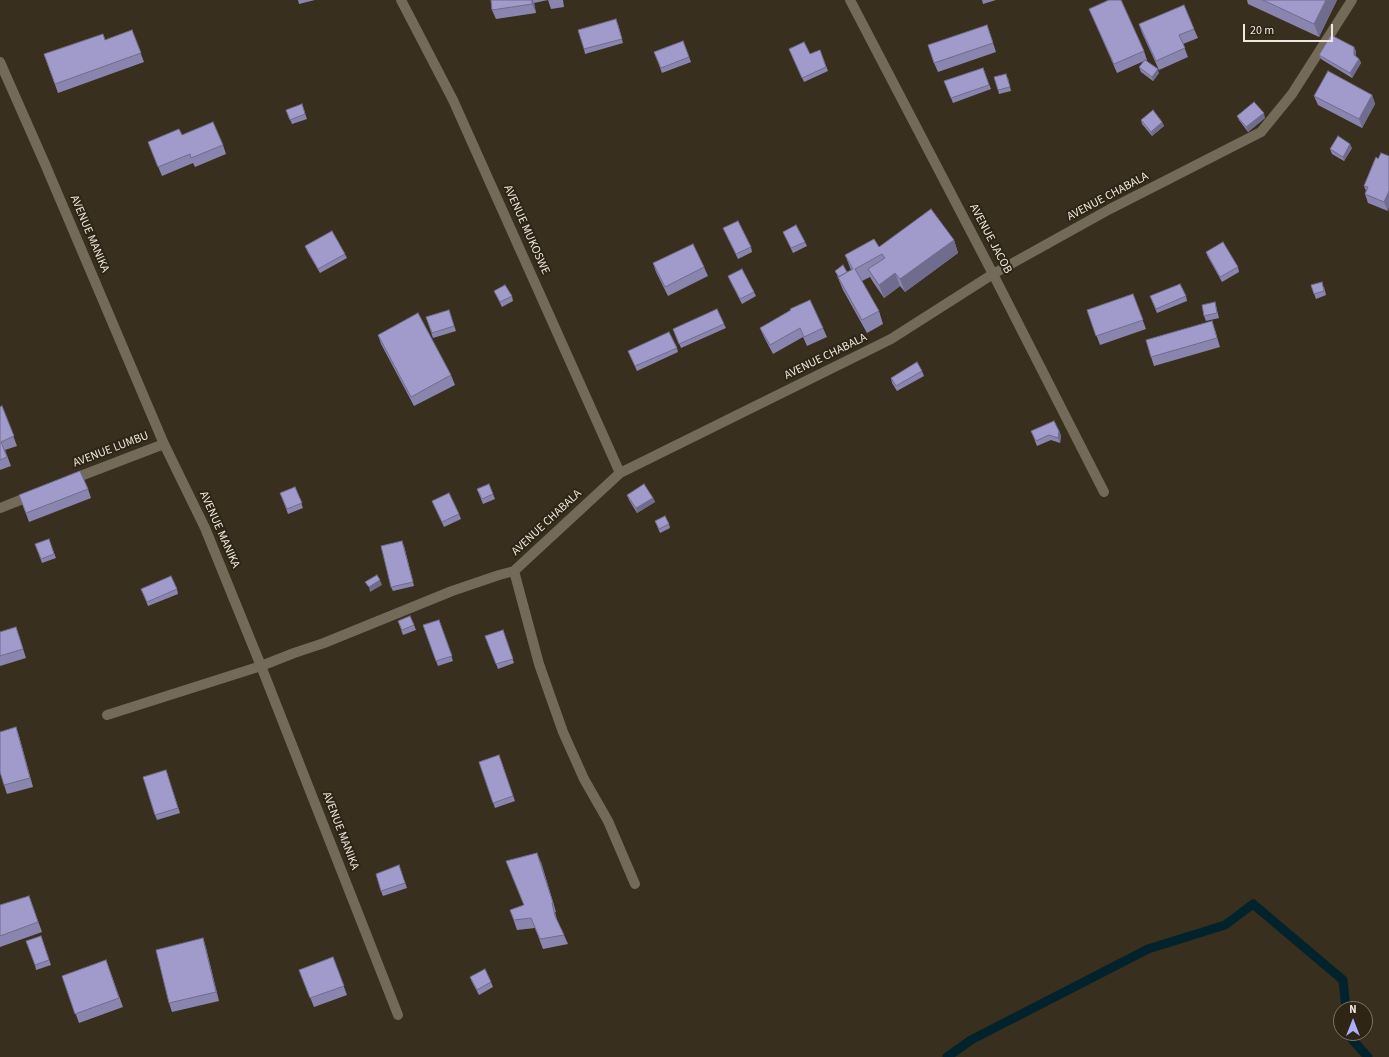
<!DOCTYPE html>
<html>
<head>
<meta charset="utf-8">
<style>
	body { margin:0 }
	#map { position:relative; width:1389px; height:1057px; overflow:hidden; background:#382f1f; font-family:"Source Sans 3",sans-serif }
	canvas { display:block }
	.north { position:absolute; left:1333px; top:1001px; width:40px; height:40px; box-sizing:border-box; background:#2e2516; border:1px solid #7b7366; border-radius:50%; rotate:0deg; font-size:11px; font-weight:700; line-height:16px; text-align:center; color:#eee8de }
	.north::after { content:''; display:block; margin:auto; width:14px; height:18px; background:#acaffb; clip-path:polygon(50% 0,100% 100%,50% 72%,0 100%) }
	.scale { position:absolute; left:1243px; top:24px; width:90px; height:18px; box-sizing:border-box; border:2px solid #eee8de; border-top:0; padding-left:5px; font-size:12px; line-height:14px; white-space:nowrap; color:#eee8de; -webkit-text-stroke:3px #2e2516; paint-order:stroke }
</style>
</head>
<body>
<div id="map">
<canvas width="1389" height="1057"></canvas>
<div class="north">N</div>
<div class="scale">20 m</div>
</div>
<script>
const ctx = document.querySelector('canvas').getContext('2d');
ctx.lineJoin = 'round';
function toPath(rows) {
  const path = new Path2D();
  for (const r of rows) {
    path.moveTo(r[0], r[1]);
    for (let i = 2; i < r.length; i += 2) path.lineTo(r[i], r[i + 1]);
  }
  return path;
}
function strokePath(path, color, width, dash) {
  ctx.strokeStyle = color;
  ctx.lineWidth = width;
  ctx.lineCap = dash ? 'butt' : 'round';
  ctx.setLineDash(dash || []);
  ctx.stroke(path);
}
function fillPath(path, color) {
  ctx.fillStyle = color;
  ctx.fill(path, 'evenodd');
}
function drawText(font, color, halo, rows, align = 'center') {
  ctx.font = font + ' "Source Sans 3",sans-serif';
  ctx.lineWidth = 4;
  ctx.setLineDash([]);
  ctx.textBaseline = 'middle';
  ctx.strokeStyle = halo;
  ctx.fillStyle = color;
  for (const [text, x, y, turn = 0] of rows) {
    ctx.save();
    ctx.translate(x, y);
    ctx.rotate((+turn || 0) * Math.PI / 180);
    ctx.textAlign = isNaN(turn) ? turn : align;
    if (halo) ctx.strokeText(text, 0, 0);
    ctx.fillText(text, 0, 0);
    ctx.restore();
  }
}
strokePath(toPath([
	[1349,1033,1350,1037,1368,1057],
	[947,1057,971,1040,1148,949,1225,925,1253,904,1343,980,1346,1009]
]), '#02232b', 9);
strokePath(toPath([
	[401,0,453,100,620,473],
	[850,0,993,274,1104,492],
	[0,62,45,164,164,444,205,528,261,666,398,1015],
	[70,480,164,444],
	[0,508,33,495],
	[514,571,539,664,563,732,584,779,608,821,635,884],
	[107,715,261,666,294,653,324,643,452,591,499,575,514,571,620,473,891,339,993,274,1110,209,1261,132,1292,94,1352,0]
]), '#736a57', 10);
fillPath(toPath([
	[298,0,315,0,299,4],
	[491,0,563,0,564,7,551,9,548,0,534,3,536,13,496,19,492,10],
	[982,0,996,0,983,4],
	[1247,0,1337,0,1319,37,1248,4],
	[1089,9,1144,51,1147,60,1146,60,1159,73,1153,81,1141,72,1139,67,1144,61,1117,73,1093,18],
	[618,24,623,43,585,54,584,49],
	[1139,24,1194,29,1198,38,1183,44,1188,57,1159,70,1142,33],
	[987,25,996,52,938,72,934,63],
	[132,30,144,62,58,93,44,54,105,40],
	[683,41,691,62,662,73,654,52],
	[789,49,810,54,820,50,828,71,804,82],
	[1356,51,1356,56,1359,59,1361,63,1352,78,1321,59,1319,55],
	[983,68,991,89,953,103,944,81],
	[1008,78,1011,91,999,94,998,90],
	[1372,95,1375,104,1362,128,1318,105,1314,96],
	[302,104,307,119,292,124,286,110],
	[1237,116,1265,118,1248,132,1239,120],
	[1141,120,1162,122,1164,126,1152,136,1142,124],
	[182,135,223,145,226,154,195,167,193,163,162,176,148,142],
	[1352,148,1344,161,1332,154,1330,149],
	[1376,157,1388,211,1368,203,1365,194,1366,191,1364,186],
	[723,228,751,247,752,252,738,259],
	[783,232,805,242,807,246,793,253],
	[954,240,958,253,905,292,900,286,884,298,873,282,870,277,862,281,879,311,883,324,867,333,843,290,838,278,837,275,835,271,847,272,851,270,845,255,879,247],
	[305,246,345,254,347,258,320,273,307,251],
	[1206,252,1238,267,1239,272,1222,282,1208,257],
	[653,263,704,267,708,276,668,296,656,272],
	[728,276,754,292,756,296,742,304,730,281],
	[1311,285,1324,287,1326,295,1316,299],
	[494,291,512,296,513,301,502,307],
	[1133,294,1146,329,1100,345,1087,310],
	[1186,296,1187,301,1157,313,1152,301],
	[1215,302,1219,318,1206,321,1204,316],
	[790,309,823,328,827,337,807,346,803,337,773,354,764,337,760,328,791,311],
	[449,310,456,331,433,338,426,317],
	[1212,321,1220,347,1154,366,1151,357],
	[724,324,726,328,681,348,673,329],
	[378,335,451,375,455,385,414,406,381,344],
	[677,348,678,352,637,371,628,351],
	[922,371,924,376,897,391,892,383,891,378],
	[2,406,17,446,5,450,11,466,0,470,0,407],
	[1031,431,1059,431,1061,436,1060,443,1051,440,1037,446],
	[295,487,303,508,288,514,282,498],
	[88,489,91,498,29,522,19,495],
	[477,489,493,494,495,499,483,504],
	[627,495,653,498,655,502,637,513,629,500],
	[432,501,459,514,461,519,444,527],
	[655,521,669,524,670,528,660,533],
	[49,539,56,558,42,563,35,544],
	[404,546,414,586,393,591,391,587],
	[141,589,177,589,178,594,148,606],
	[439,620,453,661,438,666,423,625],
	[398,621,414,625,416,630,403,635],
	[503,630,514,663,498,669,485,636],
	[0,632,19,636,26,658,0,666],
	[16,727,19,736,33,787,7,794,4,785],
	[499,755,515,801,495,808,479,762],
	[166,770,180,813,157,820,155,815],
	[506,861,541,862,556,912,555,912,557,920,564,935,568,944,543,949,535,928,517,930,510,910,524,905],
	[399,865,407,888,383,896,381,891],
	[29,896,42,932,0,947,0,905],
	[41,936,51,965,36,970,35,965],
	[203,938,206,948,219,1001,172,1012,169,1003],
	[333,957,347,995,314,1007,299,970],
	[106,960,123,1007,79,1023,62,976],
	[470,977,491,982,493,987,479,995,472,982]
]), '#8a85ae');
fillPath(toPath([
	[532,0,533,0,534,3,536,13,532,4],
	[1326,0,1337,0,1319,37,1314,24],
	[1354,47,1356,51,1356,60,1354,55],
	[1359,59,1361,63,1352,78,1350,73],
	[1158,69,1159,73,1153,81,1152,77],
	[1372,95,1375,104,1362,128,1359,119],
	[1264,113,1265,118,1248,132,1246,127],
	[1162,122,1164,126,1152,136,1151,132],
	[1350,144,1352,148,1344,161,1343,157],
	[1389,191,1389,208,1388,211,1384,202],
	[954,240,958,253,905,292,900,279],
	[895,273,900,286,884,298,879,285],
	[1212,321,1215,330,1220,347,1217,338],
	[1059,431,1061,436,1060,443,1058,438],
	[653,498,655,502,637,513,636,508],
	[402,541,404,546,414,586,413,582],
	[380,580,382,585,370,592,369,587],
	[16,727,19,736,33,787,30,778],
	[537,853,541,862,556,912,553,903],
	[203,938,206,948,219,1001,216,992]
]), '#706c8d');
const building = toPath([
	[491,0,532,0,532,4,492,10,491,0],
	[1109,0,1121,0,1144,51,1114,64,1089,9,1109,0],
	[1263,0,1326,0,1314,24,1263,0],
	[1184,5,1194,29,1179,35,1185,48,1156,61,1139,24,1184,5],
	[616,19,622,39,584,49,578,30,616,19],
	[987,25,993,43,934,63,928,45,987,25],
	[132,30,141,53,55,84,44,54,103,34,105,40,132,30],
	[1331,35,1354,47,1354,55,1359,59,1350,73,1319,55,1331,35],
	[683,41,689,57,661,68,654,52,683,41],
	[804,42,810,54,820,50,826,67,802,78,789,49,804,42],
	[1145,60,1158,69,1152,77,1139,67,1145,60],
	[983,68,989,85,951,98,944,81,983,68],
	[1328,71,1372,95,1359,119,1314,96,1328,71],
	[1006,74,1010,87,998,90,994,77,1006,74],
	[1254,102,1264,113,1246,127,1237,116,1254,102],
	[302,104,305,114,290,120,286,110,302,104],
	[1153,110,1162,122,1151,132,1141,120,1153,110],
	[213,122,223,145,191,158,190,154,158,167,148,142,179,129,182,135,213,122],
	[1338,136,1350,144,1343,157,1330,149,1338,136],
	[1381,153,1389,156,1389,191,1384,202,1365,194,1368,187,1364,186,1376,157,1378,159,1381,153],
	[931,209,954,240,900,279,895,273,879,285,868,269,885,258,882,254,855,269,879,311,862,320,838,277,853,269,845,255,874,239,879,247,931,209],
	[738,221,751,247,736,254,723,228,738,221],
	[796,225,805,242,791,248,783,232,796,225],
	[332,231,345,254,318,269,305,246,332,231],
	[1223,242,1238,267,1220,277,1206,252,1223,242],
	[693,244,704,267,665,287,653,263,693,244],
	[843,265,847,272,839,277,835,271,843,265],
	[742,269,754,292,740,299,728,276,742,269],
	[1322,282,1324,291,1314,294,1311,285,1322,282],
	[1180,284,1186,296,1156,309,1150,296,1180,284],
	[505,285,512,296,500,302,494,291,505,285],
	[1133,294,1143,320,1096,336,1087,310,1133,294],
	[810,300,823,328,804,337,800,328,770,345,760,328,791,310,790,309,810,300],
	[1215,302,1217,313,1204,316,1202,305,1215,302],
	[717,309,724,324,679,344,673,329,717,309],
	[449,310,454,326,432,333,426,317,449,310],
	[418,313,451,375,411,397,378,335,418,313],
	[1212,321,1217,338,1151,357,1146,340,1212,321],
	[669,332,677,348,635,366,628,351,669,332],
	[917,362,922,371,896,386,891,378,917,362],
	[2,406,14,436,1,442,7,457,0,460,0,407,2,406],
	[1054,421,1059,431,1058,438,1049,435,1036,441,1031,431,1054,421],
	[80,471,88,489,26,513,19,495,80,471],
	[489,484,493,494,482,499,477,489,489,484],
	[644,484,653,498,636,508,627,495,644,484],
	[295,487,302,503,287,509,280,493,295,487],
	[449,493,459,514,442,522,432,501,449,493],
	[665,516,669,524,659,529,655,521,665,516],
	[49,539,54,554,41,559,35,544,49,539],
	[402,541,413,582,391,587,381,546,402,541],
	[377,575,380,580,369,587,365,582,377,575],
	[171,576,177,589,147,602,141,589,171,576],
	[410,616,414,625,402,630,398,621,410,616],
	[439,620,452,656,436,661,423,625,439,620],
	[16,627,23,649,0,656,0,632,16,627],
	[503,630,513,659,496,664,485,636,503,630],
	[16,727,30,778,4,785,0,772,0,732,16,727],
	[499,755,513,796,493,803,479,762,499,755],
	[166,770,178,808,155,815,143,777,166,770],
	[537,853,553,903,552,903,555,916,564,935,540,939,531,918,514,920,510,910,524,905,506,861,537,853],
	[399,865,405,883,381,891,376,874,399,865],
	[29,896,38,922,0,936,0,905,29,896],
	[41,936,49,960,35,965,26,941,41,936],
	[203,938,216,992,169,1003,156,950,203,938],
	[333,957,344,986,310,998,299,970,333,957],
	[106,960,119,998,75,1014,62,976,106,960],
	[485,969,491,982,477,990,470,977,485,969]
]);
fillPath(building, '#a09bca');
strokePath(building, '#706c8d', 1);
drawText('12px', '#eee8de', '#2e2516', [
	["AVENUE CHABALA",1108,197,-28],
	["AVENUE MUKOSWE",526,230,66],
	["AVENUE MANIKA",89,234,67],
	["AVENUE JACOB",990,239,62],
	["AVENUE CHABALA",826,357,-26],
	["AVENUE LUMBU",111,450,-21],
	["AVENUE CHABALA",547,523,-43],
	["AVENUE MANIKA",219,530,66],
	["AVENUE MANIKA",340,831,69]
]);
</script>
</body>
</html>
